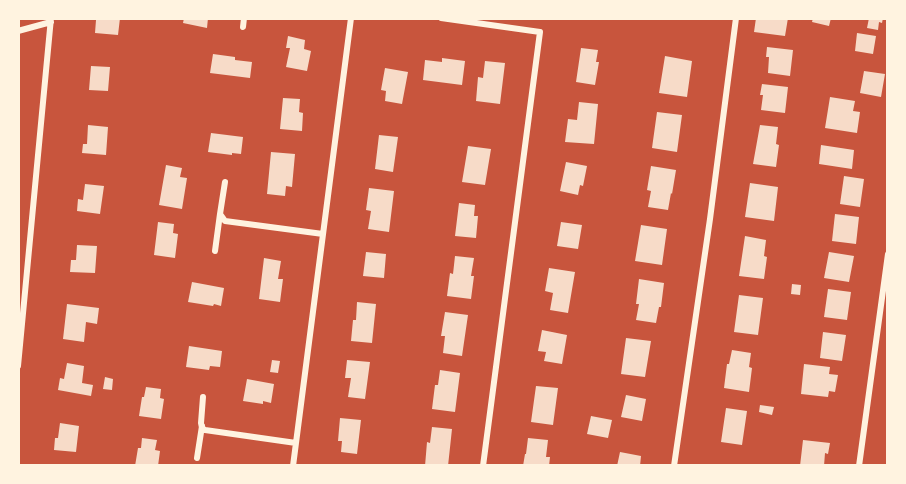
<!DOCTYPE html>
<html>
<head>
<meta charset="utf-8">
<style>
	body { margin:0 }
	#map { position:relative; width:906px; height:484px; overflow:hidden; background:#c8553d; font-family:"Nunito Sans",sans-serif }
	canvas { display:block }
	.frame { position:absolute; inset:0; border:20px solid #fff3e0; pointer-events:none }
</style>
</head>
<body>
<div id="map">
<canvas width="906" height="484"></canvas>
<div class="frame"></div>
</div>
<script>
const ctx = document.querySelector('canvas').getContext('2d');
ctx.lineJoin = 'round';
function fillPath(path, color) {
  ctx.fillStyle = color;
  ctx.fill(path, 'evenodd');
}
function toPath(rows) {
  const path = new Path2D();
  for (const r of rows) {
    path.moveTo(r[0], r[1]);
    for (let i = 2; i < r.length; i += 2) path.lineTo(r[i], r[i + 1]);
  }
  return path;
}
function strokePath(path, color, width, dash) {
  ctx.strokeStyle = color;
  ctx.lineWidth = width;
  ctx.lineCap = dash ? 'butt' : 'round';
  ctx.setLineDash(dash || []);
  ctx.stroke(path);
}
fillPath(toPath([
	[101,18,120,18,118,35,95,33,96,20,100,20],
	[184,18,208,18,207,28,183,23],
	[756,18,788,18,785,36,754,32],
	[813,18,831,18,829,26,812,22],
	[869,18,883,18,882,23,879,22,878,30,867,28],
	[857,33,876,36,873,54,855,51],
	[288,36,305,40,304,49,311,51,307,71,286,67,290,48,286,48],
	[767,47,793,50,790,76,768,73,769,57,766,57],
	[581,48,598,50,596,62,599,62,595,85,576,82],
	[213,54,235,57,235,60,252,62,250,78,210,73],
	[665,56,692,61,687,97,659,93],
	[442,58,465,61,462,85,423,80,425,60,442,62],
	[485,61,505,63,500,104,476,101,478,77,483,78],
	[91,66,110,67,108,91,89,90],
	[385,68,408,72,402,104,385,101,386,91,381,90],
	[864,71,885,74,881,97,860,93],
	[762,84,788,87,785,113,761,110,763,95,760,95],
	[830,97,855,101,853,111,860,112,857,133,825,128],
	[283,98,300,99,299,112,303,113,302,131,280,129],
	[579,102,598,104,594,144,565,142,568,119,577,120],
	[657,112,682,115,677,152,652,148],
	[88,125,108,127,106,155,82,153,83,144,87,144],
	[760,125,778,127,776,144,779,145,776,167,753,164],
	[211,133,243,137,241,154,232,153,232,155,208,152],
	[379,135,398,137,393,172,375,169],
	[821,145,854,150,852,169,819,164],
	[468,146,491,149,485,185,462,182],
	[271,152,295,154,292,187,286,186,285,196,267,194],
	[566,162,587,166,583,186,580,185,578,195,560,191],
	[166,165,182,168,180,177,187,178,182,209,159,205],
	[651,166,676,170,672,194,671,193,668,210,648,207,651,191,647,190],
	[844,176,864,179,860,207,840,204],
	[750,183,778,187,774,221,745,217],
	[85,184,104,186,100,214,77,211,78,199,83,200],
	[369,188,394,191,389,232,368,229,371,211,366,210],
	[459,203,475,205,474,216,478,216,476,238,455,236],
	[835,214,859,217,856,244,832,241],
	[158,222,174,224,173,233,178,234,175,258,154,255],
	[561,222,582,225,578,249,557,246],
	[641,225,667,229,662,265,635,261],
	[745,236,766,240,764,256,767,257,764,279,739,276],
	[77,245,97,246,95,273,70,272,71,260,76,260],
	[366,252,386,254,384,278,363,276],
	[829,252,854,256,849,282,824,278],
	[455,256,474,258,471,276,474,276,471,299,447,296,450,273,453,274],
	[264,258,281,261,278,279,283,279,280,302,259,299],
	[549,268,575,272,568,313,550,310,553,293,545,291],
	[639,279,664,283,661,307,659,307,656,323,636,320,639,304,636,304],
	[192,282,224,288,221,306,214,304,213,306,188,302],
	[792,284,801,285,800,295,791,294],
	[828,289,851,292,847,320,824,317],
	[739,295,763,298,758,335,734,332],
	[357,302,376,304,372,343,351,341,353,320,356,320],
	[67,304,99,308,97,324,86,322,84,342,63,339],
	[445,312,468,315,462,356,443,353,445,336,441,336],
	[542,330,567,335,562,364,544,361,546,352,538,351],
	[823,332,846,335,842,361,820,358],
	[626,338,651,341,645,377,621,374],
	[189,346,222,351,220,367,210,366,209,370,186,367],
	[732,350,751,353,749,367,752,368,749,392,724,388,727,364,729,364],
	[272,360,280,361,278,373,270,372],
	[347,360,370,362,365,399,348,397,351,378,345,378],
	[67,363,84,366,82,383,93,385,91,396,58,390,60,378,64,379],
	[804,364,830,367,829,374,838,375,835,392,829,391,828,397,801,394],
	[440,370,460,373,455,412,432,409,435,385,438,385],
	[105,377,113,379,112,390,103,389],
	[247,379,274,384,271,403,263,401,263,404,243,401],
	[536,386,558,388,553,425,531,422],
	[146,387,161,389,160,398,164,399,161,419,139,416,142,397,144,397],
	[626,395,646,399,642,421,621,417],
	[760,405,774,407,772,415,759,412],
	[726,408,747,411,742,445,721,442],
	[591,416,612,420,608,438,587,434],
	[340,418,361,420,357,454,341,452,342,441,338,441],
	[60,423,79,426,76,452,54,450,55,438,58,438],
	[432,427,452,429,448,466,425,466,427,442,430,443],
	[142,438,157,440,155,450,160,451,158,466,135,466,138,448,141,448],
	[528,438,548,440,546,457,550,457,549,466,523,466,525,454,526,454],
	[803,440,830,443,828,454,825,453,824,466,800,466],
	[620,452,641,456,640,466,617,466]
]), '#f7dbc8');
strokePath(toPath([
	[441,18,540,32,483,466],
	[243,27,244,18],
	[18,31,51,22],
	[225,182,220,214,225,221,323,234],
	[215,251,220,214],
	[18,366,51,18],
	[203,397,201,423,202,428,205,430,296,443],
	[197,458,202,426],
	[293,466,351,18],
	[674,466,710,219,736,18],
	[859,466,888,254]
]), '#fff3e0', 6);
</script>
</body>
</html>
